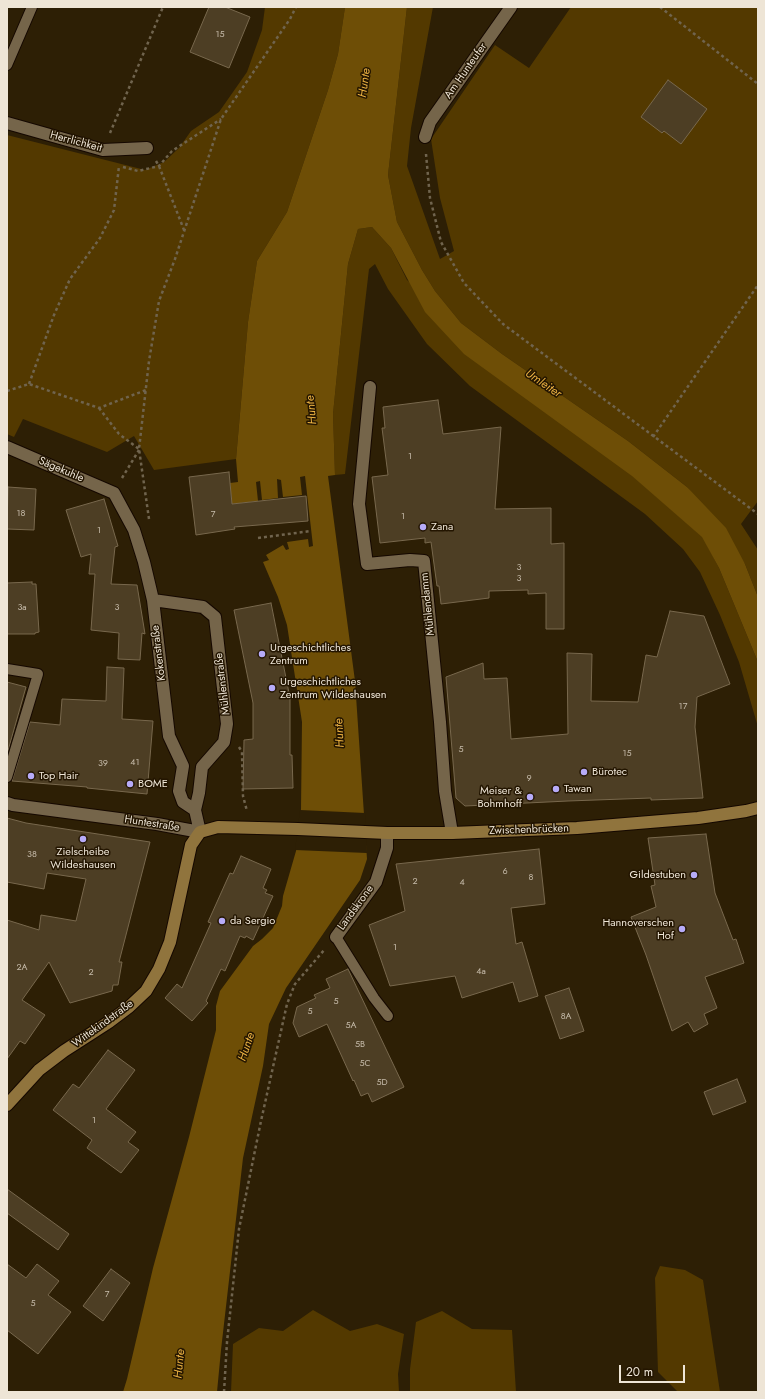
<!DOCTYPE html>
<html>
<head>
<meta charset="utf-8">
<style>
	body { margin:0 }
	#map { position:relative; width:765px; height:1399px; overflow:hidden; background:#2d1f05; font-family:Jost,sans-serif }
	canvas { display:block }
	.frame { position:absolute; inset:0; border:8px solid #eee5d6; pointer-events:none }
	.scale { position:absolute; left:619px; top:1365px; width:66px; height:18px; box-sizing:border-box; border:2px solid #eee5d6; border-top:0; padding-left:5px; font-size:12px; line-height:14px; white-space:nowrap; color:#eee5d6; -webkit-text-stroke:3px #231500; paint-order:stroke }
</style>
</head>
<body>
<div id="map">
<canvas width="765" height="1399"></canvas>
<div class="frame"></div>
<div class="scale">20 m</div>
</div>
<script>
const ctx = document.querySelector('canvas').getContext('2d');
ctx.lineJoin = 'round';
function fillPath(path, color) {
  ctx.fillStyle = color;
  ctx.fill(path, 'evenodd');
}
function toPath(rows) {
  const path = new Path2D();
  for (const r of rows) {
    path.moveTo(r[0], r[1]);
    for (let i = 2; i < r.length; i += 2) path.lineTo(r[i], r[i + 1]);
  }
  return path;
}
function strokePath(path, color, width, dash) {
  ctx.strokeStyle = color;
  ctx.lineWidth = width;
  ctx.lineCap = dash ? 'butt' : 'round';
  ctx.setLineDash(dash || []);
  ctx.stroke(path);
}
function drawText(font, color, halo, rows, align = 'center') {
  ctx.font = font + ' Jost,sans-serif';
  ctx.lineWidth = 3;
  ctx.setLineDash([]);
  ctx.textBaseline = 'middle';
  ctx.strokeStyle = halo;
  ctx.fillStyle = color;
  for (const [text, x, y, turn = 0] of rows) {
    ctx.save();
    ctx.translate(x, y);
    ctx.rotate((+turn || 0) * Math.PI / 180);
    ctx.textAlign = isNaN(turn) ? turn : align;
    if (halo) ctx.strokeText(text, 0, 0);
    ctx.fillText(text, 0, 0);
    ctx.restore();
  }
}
fillPath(toPath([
	[265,7,345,7,338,54,328,90,287,212,257,261,248,322,236,459,154,470,134,436,107,452,23,419,14,437,7,434,7,135,145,170,164,162,179,148,191,131,219,112,247,72,262,30],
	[407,7,433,7,411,128,407,166,440,259,454,251,440,198,431,139,495,45,529,68,571,7,758,7,758,501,741,524,758,550,758,597,745,564,687,487,628,441,502,354,461,323,435,291,422,270,397,222,388,175],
	[372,227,391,248,407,280,703,537,719,568,758,662,758,727,739,662,720,615,700,572,683,549,645,514,470,386,427,344,388,289,375,264,369,269,345,474,335,475,333,414,348,264,358,229],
	[660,1266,685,1270,703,1280,720,1392,678,1392,658,1372,655,1278],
	[313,1310,350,1331,377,1324,404,1334,398,1374,399,1392,231,1392,233,1344,259,1328,283,1331],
	[442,1311,472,1329,512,1330,516,1392,410,1392,410,1369,416,1322]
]), '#533900');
fillPath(toPath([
	[345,7,407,7,388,175,397,222,422,270,435,291,461,323,502,354,628,441,687,487,726,528,745,564,758,597,758,662,719,568,702,537,632,476,464,354,425,312,391,248,372,227,358,229,348,264,333,414,335,475,328,476,355,681,367,859,360,880,286,988,269,1024,263,1066,243,1158,221,1350,217,1392,123,1392,127,1379,153,1268,189,1137,216,1030,216,1006,220,991,253,946,262,939,273,928,282,906,283,896,296,851,301,809,302,722,287,625,278,597,263,562,269,560,266,555,283,545,286,550,289,549,287,542,308,539,309,547,313,546,305,476,300,477,302,495,283,497,281,480,277,479,278,498,262,500,260,481,256,482,258,501,232,504,230,483,238,482,236,459,239,425,248,322,257,261,287,212,328,90,338,54]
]), '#6e4e06');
fillPath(toPath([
	[300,810,365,813,367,853,295,850]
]), '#2d1f05');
const building = toPath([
	[209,7,225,7,250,17,229,68,190,52,209,7],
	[668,80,707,109,681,144,664,131,662,133,641,117,668,80],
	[438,400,443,434,501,427,495,509,551,508,551,544,564,543,564,629,546,629,546,593,528,594,528,590,489,591,489,598,441,604,439,586,437,586,431,542,425,543,425,538,380,543,372,477,388,475,382,428,385,428,383,407,438,400],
	[229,472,232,504,306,496,308,521,234,527,235,529,196,535,189,477,229,472],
	[8,487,36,489,34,530,7,529,8,487],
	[104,499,118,546,115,547,111,584,137,585,145,634,142,633,140,660,118,659,119,633,91,630,95,574,89,574,91,554,81,557,66,510,104,499],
	[32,582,32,584,36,584,39,632,35,633,35,634,7,634,7,583,32,582],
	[271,603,290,698,290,755,292,755,293,788,243,789,244,740,253,739,253,703,234,610,271,603],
	[670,611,704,616,730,684,697,697,695,727,703,798,651,800,651,798,568,801,465,806,456,798,446,677,483,663,484,679,507,678,511,739,568,734,567,653,592,654,591,701,638,702,646,655,657,657,670,611],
	[107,667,124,668,122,719,153,721,147,794,87,788,87,787,12,781,30,722,60,725,62,699,106,701,107,667],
	[7,682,26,687,7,754,7,682],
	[7,818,26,823,150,842,119,962,122,962,118,985,113,985,112,991,70,1003,49,962,22,1000,45,1015,25,1044,20,1041,7,1059,7,920,39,930,41,915,76,921,86,879,47,873,44,889,7,882,7,818],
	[706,834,715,893,733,940,736,939,744,963,705,977,717,1008,704,1014,708,1024,694,1032,688,1022,672,1031,646,955,631,917,656,907,651,886,655,885,648,838,706,834],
	[539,849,545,904,511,908,516,944,522,942,538,996,519,1002,513,982,462,998,455,976,390,986,369,925,405,911,396,864,539,849],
	[241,856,271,869,263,888,267,890,265,893,273,896,253,940,246,936,245,938,240,936,225,971,221,969,206,1001,208,1003,192,1021,165,998,177,984,182,988,211,923,208,922,230,873,233,874,241,856],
	[348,969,404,1087,372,1102,368,1093,361,1096,354,1080,353,1081,327,1024,299,1037,293,1023,297,1007,316,998,314,995,330,988,326,979,348,969],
	[569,988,584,1031,560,1039,545,996,569,988],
	[108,1050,135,1070,106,1109,136,1132,128,1142,139,1150,121,1173,87,1148,92,1140,53,1110,73,1084,79,1088,108,1050],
	[737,1079,746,1102,713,1115,704,1092,737,1079],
	[7,1189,69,1234,58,1250,7,1213,7,1189],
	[7,1264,26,1278,37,1264,59,1281,48,1295,71,1312,38,1354,7,1330,7,1264],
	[111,1269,130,1283,103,1321,83,1306,111,1269]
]);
fillPath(building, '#4d3e24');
strokePath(building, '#78684d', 1);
const lane = toPath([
	[7,65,32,7],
	[7,669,38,674,7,777],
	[336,937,374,998,388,1016]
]);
const street = toPath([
	[7,123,103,150,147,148],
	[425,137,430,122,511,7],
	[370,387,359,504,367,564,410,560,424,561,440,722,445,791,452,833],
	[7,447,114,493,134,530,144,562,153,600,169,736,183,766,179,791,183,802,195,810],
	[7,803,13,805,157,824,200,832,195,810,199,793,202,767,224,742,227,724,215,617,203,607,153,600],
	[336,937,376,882,387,848,387,833]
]);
const secondary = toPath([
	[7,1105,39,1070,64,1051,109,1022,129,1007,146,991,159,969,170,942,191,845,200,832,218,827,298,829,387,833,452,833,577,828,698,818,746,811,758,808]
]);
strokePath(lane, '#150800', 12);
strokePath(street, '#150800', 14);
strokePath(secondary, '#150800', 14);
strokePath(toPath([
	[660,7,758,84],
	[110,133,163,7],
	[426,154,430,198,441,242,464,283,503,324,758,514],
	[156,161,159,166,184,230],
	[123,167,138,171,159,166,172,151,221,119],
	[29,384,54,315,70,279,100,238,114,210,119,166],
	[7,391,29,384,99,408,146,390],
	[99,408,119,434,139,449],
	[653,437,758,285],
	[122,478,139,450],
	[149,519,139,449,149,361,159,301,175,259,221,119,290,19,296,7],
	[258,538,311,531],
	[239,747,242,752,243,796,247,811],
	[224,1392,227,1342,239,1229,261,1121,287,1004,295,984,325,949]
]), '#70644e', 2.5, [3, 3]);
strokePath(lane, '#75654a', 10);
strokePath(street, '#75654a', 12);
strokePath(secondary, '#90743d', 12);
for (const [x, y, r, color] of [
	[423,527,4,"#b7abf8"],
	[262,654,4,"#b7abf8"],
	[272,688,4,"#b7abf8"],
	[584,772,4,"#b7abf8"],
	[31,776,4,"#b7abf8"],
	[130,784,4,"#b7abf8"],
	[556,789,4,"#b7abf8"],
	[530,797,4,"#b7abf8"],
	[83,839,4,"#b7abf8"],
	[694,875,4,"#b7abf8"],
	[222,921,4,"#b7abf8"],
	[682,929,4,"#b7abf8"]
]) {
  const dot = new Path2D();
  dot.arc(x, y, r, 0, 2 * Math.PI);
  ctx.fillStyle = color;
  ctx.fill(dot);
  strokePath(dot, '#231500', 1.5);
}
drawText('9px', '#c6bbaa', null, [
	["15",220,35],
	["1",410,457],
	["18",21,514],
	["7",213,515],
	["1",403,517],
	["1",99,531],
	["3",519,568],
	["3",519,579],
	["3a",22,608],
	["3",117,608],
	["17",683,707],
	["5",461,750],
	["15",627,754],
	["41",135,763],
	["39",103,764],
	["9",529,779],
	["38",32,855],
	["6",505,872],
	["8",531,878],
	["2",415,882],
	["4",462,883],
	["1",395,948],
	["2A",22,968],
	["4a",481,972],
	["2",91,973],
	["5",336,1002],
	["5",310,1012],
	["8A",566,1017],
	["5A",351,1026],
	["5B",360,1045],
	["5C",365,1064],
	["5D",382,1083],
	["1",94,1121],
	["7",107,1295],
	["5",33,1304]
]);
drawText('11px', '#eee5d6', '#231500', [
	["Am Hunteufer",466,71,-55],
	["Herrlichkeit",76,142,15],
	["Sägekuhle",61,470,23],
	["Mühlendamm",428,604,-96],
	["Kokenstraße",159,653,-97],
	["Mühlenstraße",223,684,-97],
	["Huntestraße",152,824,9],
	["Zwischenbrücken",529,830,-2],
	["Landskrone",356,908,-54],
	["Wittekindstraße",103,1024,-36]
]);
drawText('11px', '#eee5d6', '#231500', [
	["Zana",431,527],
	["Urgeschichtliches",270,648],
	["Zentrum",270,661],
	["Urgeschichtliches",280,682],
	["Zentrum Wildeshausen",280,695],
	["Bürotec",592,772],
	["Top Hair",39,776],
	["BOME",138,784],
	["Tawan",564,789],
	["Meiser &",522,791,"right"],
	["Bohmhoff",522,804,"right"],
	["Zielscheibe",83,852,"center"],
	["Wildeshausen",83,865,"center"],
	["Gildestuben",686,875,"right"],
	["da Sergio",230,921],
	["Hannoverschen",674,923,"right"],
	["Hof",674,936,"right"]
], 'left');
drawText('italic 12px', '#edb342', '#231500', [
	["Hunte",365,83,-82],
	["Umleiter",543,384,34],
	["Hunte",312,410,-95],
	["Hunte",340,733,-93],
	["Hunte",247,1047,-71],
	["Hunte",180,1364,-85]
]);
</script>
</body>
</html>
